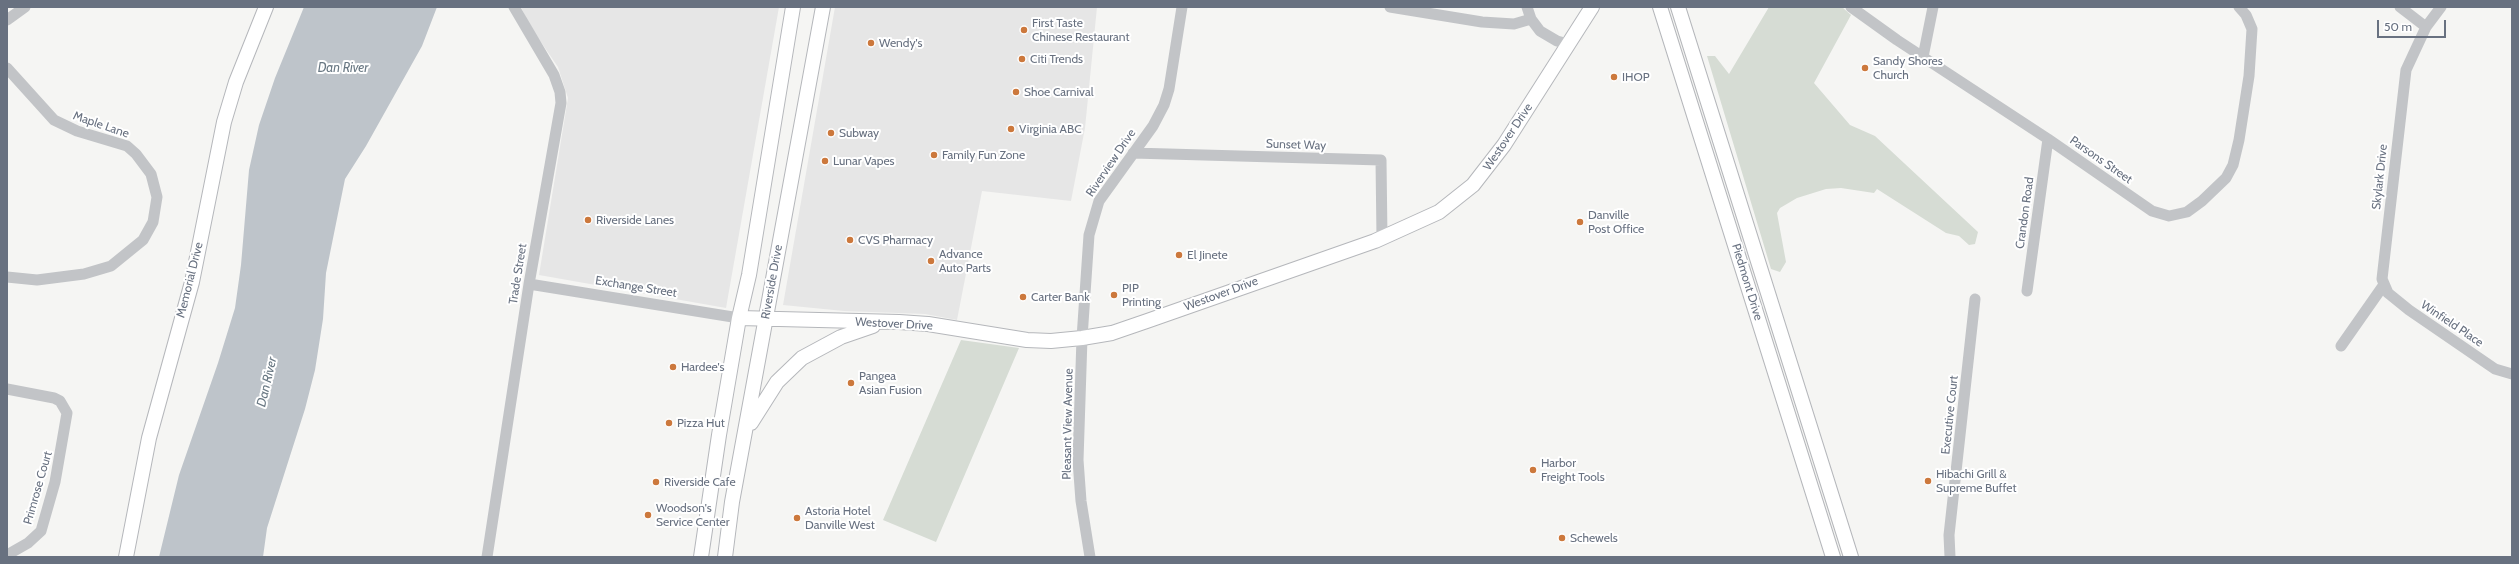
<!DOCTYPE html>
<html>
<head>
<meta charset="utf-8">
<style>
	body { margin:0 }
	#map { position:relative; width:2519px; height:564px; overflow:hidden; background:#f5f5f3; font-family:Cabin,sans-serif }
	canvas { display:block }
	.frame { position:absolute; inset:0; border:8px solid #687180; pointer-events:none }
	.scale { position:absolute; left:2377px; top:20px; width:69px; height:18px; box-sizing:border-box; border:2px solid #687180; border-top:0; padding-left:5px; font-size:12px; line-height:14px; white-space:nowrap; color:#687180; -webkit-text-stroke:3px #fff; paint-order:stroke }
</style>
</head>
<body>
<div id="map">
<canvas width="2519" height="564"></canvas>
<div class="frame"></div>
<div class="scale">50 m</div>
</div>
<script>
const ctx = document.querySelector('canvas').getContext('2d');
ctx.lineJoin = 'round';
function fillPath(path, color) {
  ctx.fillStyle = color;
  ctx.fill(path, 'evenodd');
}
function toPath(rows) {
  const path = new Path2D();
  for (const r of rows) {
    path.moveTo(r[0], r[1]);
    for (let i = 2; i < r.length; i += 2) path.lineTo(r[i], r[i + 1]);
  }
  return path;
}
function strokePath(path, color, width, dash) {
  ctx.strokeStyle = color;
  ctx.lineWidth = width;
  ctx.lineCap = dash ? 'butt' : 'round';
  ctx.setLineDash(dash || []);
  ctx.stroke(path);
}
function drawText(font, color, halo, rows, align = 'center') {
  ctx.font = font + ' Cabin,sans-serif';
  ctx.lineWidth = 4;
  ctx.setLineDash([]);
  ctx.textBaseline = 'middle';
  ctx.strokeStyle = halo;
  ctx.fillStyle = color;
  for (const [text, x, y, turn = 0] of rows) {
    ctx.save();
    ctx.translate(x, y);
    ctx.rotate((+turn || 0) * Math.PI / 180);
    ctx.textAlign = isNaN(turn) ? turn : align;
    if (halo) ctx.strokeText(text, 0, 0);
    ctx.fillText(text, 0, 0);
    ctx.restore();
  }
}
fillPath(toPath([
	[521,7,779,7,726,308,539,275,568,98,558,67,530,26],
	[835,7,1097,7,1085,128,1071,201,982,191,957,320,925,314,844,311,783,305]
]), '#e6e6e6');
fillPath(toPath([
	[1769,7,1842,7,1851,15,1814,83,1850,125,1875,136,1978,232,1975,244,1969,245,1959,236,1946,233,1877,189,1874,193,1841,188,1826,189,1797,198,1780,208,1777,213,1786,262,1780,272,1771,269,1707,56,1715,56,1729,74],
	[961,340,1019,348,936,542,883,520]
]), '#d6dcd4');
fillPath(toPath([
	[304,7,437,7,422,46,366,146,345,179,326,273,323,319,315,370,305,409,267,528,263,557,159,557,179,475,218,363,235,308,241,265,249,170,259,125,275,78]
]), '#bec4ca');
const major = toPath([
	[1660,7,1833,557],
	[1678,7,1851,557],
	[739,318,899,322,928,324,1027,340,1051,341,1082,338,1112,333,1147,321,1375,241,1439,212,1473,185,1504,145,1592,7],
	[751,423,777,382,802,358,841,337,873,326],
	[126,557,149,438,192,282,224,122,236,82,266,7],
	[701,557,719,435,739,318,749,275,793,7],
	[725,557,732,502,823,7]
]);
strokePath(major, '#b5b7bb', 16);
strokePath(toPath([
	[1390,7,1482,22,1514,24,1531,19],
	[1527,7,1531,19,1540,31,1557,41,1568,44],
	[1851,7,1897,40,2048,139,2152,211,2169,216,2187,212,2202,201,2226,178,2233,165,2239,140,2249,76,2252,29,2246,15,2239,7],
	[2400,7,2426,27],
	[2441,7,2426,27,2406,70,2382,279,2388,293,2409,310,2495,369,2512,374],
	[7,20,25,7],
	[1923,57,1933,7],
	[7,68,54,120,77,131,127,146,136,154,151,174,157,197,153,222,143,240,111,266,84,274,37,280,7,277],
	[1133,153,1381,160,1382,238],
	[529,284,739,318],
	[2027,291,2048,139],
	[2341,346,2383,286],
	[7,389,54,398,60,401,67,413,55,482,41,531,28,543,7,555],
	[487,557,529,284,561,103,560,92,554,75,514,7],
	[1090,557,1081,501,1078,460,1082,338,1089,235,1099,201,1153,126,1164,105,1169,89,1182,7],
	[1950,557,1949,535,1975,299]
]), '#c2c4c7', 11);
strokePath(major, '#fff', 14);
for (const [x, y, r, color] of [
	[1024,30,4,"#cc783c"],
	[871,43,4,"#cc783c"],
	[1022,59,4,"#cc783c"],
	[1865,68,4,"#cc783c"],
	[1614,77,4,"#cc783c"],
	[1016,92,4,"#cc783c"],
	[1011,129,4,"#cc783c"],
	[831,133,4,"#cc783c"],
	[934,155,4,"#cc783c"],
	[825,161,4,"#cc783c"],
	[588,220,4,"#cc783c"],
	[1580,222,4,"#cc783c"],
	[850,240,4,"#cc783c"],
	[1179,255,4,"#cc783c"],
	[931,261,4,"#cc783c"],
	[1114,295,4,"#cc783c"],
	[1023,297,4,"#cc783c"],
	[673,367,4,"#cc783c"],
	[851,383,4,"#cc783c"],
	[669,423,4,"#cc783c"],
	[1533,470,4,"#cc783c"],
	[1928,481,4,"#cc783c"],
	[656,482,4,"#cc783c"],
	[648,515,4,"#cc783c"],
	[797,518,4,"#cc783c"],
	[1562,538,4,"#cc783c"]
]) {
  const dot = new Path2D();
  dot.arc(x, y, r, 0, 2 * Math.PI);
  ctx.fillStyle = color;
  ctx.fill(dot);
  strokePath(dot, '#fff', 1.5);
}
drawText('12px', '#687180', '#fff', [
	["First Taste",1032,23],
	["Chinese Restaurant",1032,37],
	["Wendy's",879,43],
	["Citi Trends",1030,59],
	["Sandy Shores",1873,61],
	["Church",1873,75],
	["IHOP",1622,77],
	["Shoe Carnival",1024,92],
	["Virginia ABC",1019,129],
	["Subway",839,133],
	["Family Fun Zone",942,155],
	["Lunar Vapes",833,161],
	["Danville",1588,215],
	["Post Office",1588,229],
	["Riverside Lanes",596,220],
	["CVS Pharmacy",858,240],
	["Advance",939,254],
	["Auto Parts",939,268],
	["El Jinete",1187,255],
	["PIP",1122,288],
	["Printing",1122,302],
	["Carter Bank",1031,297],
	["Hardee's",681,367],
	["Pangea",859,376],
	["Asian Fusion",859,390],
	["Pizza Hut",677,423],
	["Harbor",1541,463],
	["Freight Tools",1541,477],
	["Hibachi Grill &",1936,474],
	["Supreme Buffet",1936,488],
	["Riverside Cafe",664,482],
	["Woodson's",656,508],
	["Service Center",656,522],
	["Astoria Hotel",805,511],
	["Danville West",805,525],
	["Schewels",1570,538]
], 'left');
drawText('12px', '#687180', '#fff', [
	["Maple Lane",101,125,19],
	["Westover Drive",1508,137,-56],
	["Sunset Way",1296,145,2],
	["Parsons Street",2101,160,35],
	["Riverview Drive",1111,163,-56],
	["Skylark Drive",2380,177,-84],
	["Crandon Road",2025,213,-82],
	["Trade Street",518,274,-81],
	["Memorial Drive",190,280,-76],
	["Riverside Drive",772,282,-80],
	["Piedmont Drive",1747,282,73],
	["Exchange Street",636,287,9],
	["Westover Drive",1221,294,-20],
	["Westover Drive",894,324,3],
	["Winfield Place",2452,324,34],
	["Executive Court",1950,415,-84],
	["Pleasant View Avenue",1068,424,-89],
	["Primrose Court",38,488,-74]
]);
drawText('italic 13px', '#697883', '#fff', [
	["Dan River",343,68],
	["Dan River",267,382,-77]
]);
</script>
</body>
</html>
